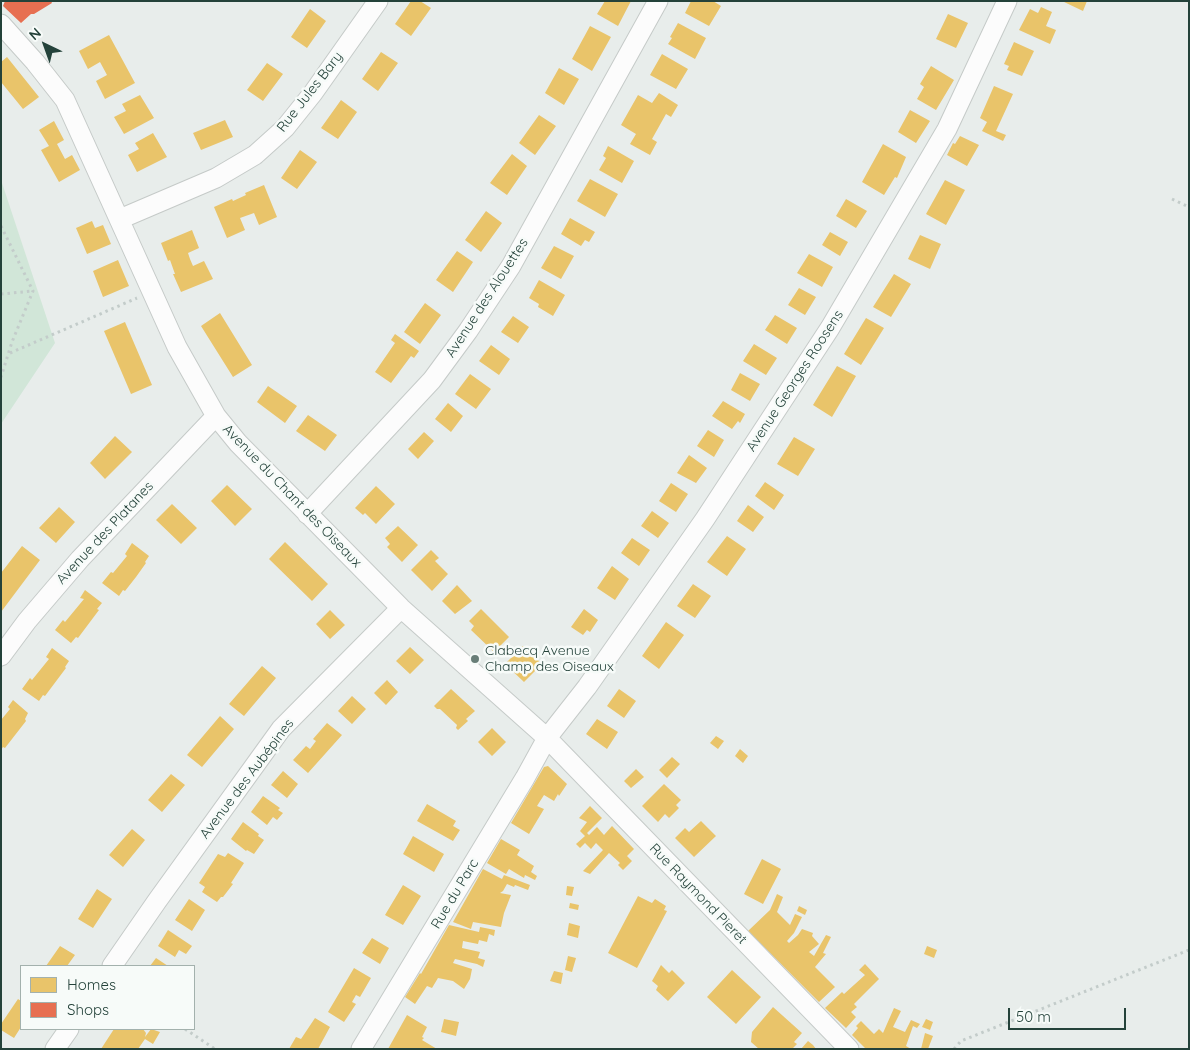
<!DOCTYPE html>
<html>
<head>
<meta charset="utf-8">
<style>
	body { margin:0 }
	#map { position:relative; width:1190px; height:1050px; overflow:hidden; background:#e8edeb; font-family:Quicksand,sans-serif }
	canvas { display:block }
	.frame { position:absolute; inset:0; border:2px solid #24423a; pointer-events:none }
	.legend { position:absolute; left:20px; top:965px; width:175px; height:65px; box-sizing:border-box; background:#f7fbf9; border:1px solid #a3b1ad; margin:0; padding:6px 9px; list-style:none; font-size:15px; color:#24423a }
	.legend li { display:flex; align-items:center; gap:10px; height:25px }
	.legend b { width:25px; border:1px solid #a3b1ad }
	.north { position:absolute; left:20px; top:20px; width:50px; height:50px; -webkit-text-stroke:4px #f7fbf9; paint-order:stroke; rotate:318deg; font-size:14px; font-weight:700; line-height:20px; text-align:center; color:#24423a }
	.north::after { content:''; display:block; margin:auto; width:18px; height:22px; background:#24423a; clip-path:polygon(50% 0,100% 100%,50% 72%,0 100%) }
	.scale { position:absolute; left:1008px; top:1008px; width:118px; height:22px; box-sizing:border-box; border:2px solid #24423a; border-top:0; padding-left:6px; font-size:15px; line-height:18px; white-space:nowrap; color:#24423a; -webkit-text-stroke:4px #f7fbf9; paint-order:stroke }
</style>
</head>
<body>
<div id="map">
<canvas width="1190" height="1050"></canvas>
<div class="frame"></div>
<ul class="legend">
<li><b style="height:14px;background:#e9c46a"></b>Homes</li>
<li><b style="height:14px;background:#e76f51"></b>Shops</li>
</ul>
<div class="north">N</div>
<div class="scale">50 m</div>
</div>
<script>
const ctx = document.querySelector('canvas').getContext('2d');
ctx.lineJoin = 'round';
function fillPath(path, color) {
  ctx.fillStyle = color;
  ctx.fill(path, 'evenodd');
}
function toPath(rows) {
  const path = new Path2D();
  for (const r of rows) {
    path.moveTo(r[0], r[1]);
    for (let i = 2; i < r.length; i += 2) path.lineTo(r[i], r[i + 1]);
  }
  return path;
}
function strokePath(path, color, width, dash) {
  ctx.strokeStyle = color;
  ctx.lineWidth = width;
  ctx.lineCap = dash ? 'butt' : 'round';
  ctx.setLineDash(dash || []);
  ctx.stroke(path);
}
function drawText(font, color, halo, rows, align = 'center') {
  ctx.font = font + ' Quicksand,sans-serif';
  ctx.lineWidth = 5;
  ctx.setLineDash([]);
  ctx.textBaseline = 'middle';
  ctx.strokeStyle = halo;
  ctx.fillStyle = color;
  for (const [text, x, y, turn = 0] of rows) {
    ctx.save();
    ctx.translate(x, y);
    ctx.rotate((+turn || 0) * Math.PI / 180);
    ctx.textAlign = isNaN(turn) ? turn : align;
    if (halo) ctx.strokeText(text, 0, 0);
    ctx.fillText(text, 0, 0);
    ctx.restore();
  }
}
fillPath(toPath([
	[1,180,55,343,1,424]
]), '#d1e6d8');
fillPath(toPath([
	[411,1,420,1,431,8,411,36,395,24],
	[605,1,631,1,618,26,597,14],
	[691,1,713,1,721,6,709,26,685,13],
	[1062,1,1087,1,1083,11],
	[1041,7,1052,12,1046,26,1056,30,1050,44,1019,30,1030,9,1038,13],
	[310,9,326,21,307,48,291,37],
	[948,14,968,23,956,48,936,39],
	[678,23,706,38,695,59,668,44,672,38,670,37],
	[590,26,611,37,592,71,572,59],
	[109,35,135,83,105,99,96,81,107,75,100,62,88,69,79,51],
	[1014,42,1034,51,1022,76,1007,70,1009,66,1004,64],
	[381,52,398,63,378,91,362,79],
	[662,54,688,69,676,89,650,75],
	[7,57,39,97,23,109,1,82,1,62],
	[267,63,283,74,263,101,247,90],
	[931,66,954,80,936,110,917,99,924,87,920,84],
	[559,68,579,79,564,105,545,93],
	[994,86,1013,94,996,131,1006,135,1003,141,982,131,987,122,980,118],
	[659,93,678,105,671,117,666,114,652,139,657,142,650,155,630,144,636,134,621,125,638,95,652,103],
	[140,95,154,118,124,134,114,117,126,111,122,104],
	[341,100,357,112,338,139,321,128],
	[910,110,930,121,916,143,898,132],
	[539,115,556,126,535,155,519,143],
	[225,120,233,137,201,150,193,133],
	[54,121,64,140,57,144,65,159,72,155,80,170,59,182,41,150,49,146,39,130],
	[153,133,167,157,137,172,128,155,139,149,135,143],
	[960,136,979,145,967,166,947,155,953,143,955,144],
	[883,144,906,157,897,178,895,177,884,195,862,182],
	[608,146,634,161,622,183,599,170,606,158,603,156],
	[300,150,317,162,297,189,281,178],
	[512,154,527,166,507,195,490,183],
	[590,179,618,194,605,217,577,201],
	[945,180,965,190,946,225,926,214],
	[264,185,277,217,259,225,254,213,240,218,245,230,227,238,214,207,232,199,233,201,246,195,245,193],
	[846,199,867,211,856,228,836,216],
	[486,211,502,223,481,252,465,240],
	[570,218,595,232,589,242,585,240,581,246,561,234],
	[92,221,95,228,103,225,111,244,87,254,76,228],
	[192,230,199,248,188,253,190,259,193,266,204,261,213,279,181,292,173,274,175,274,170,260,168,261,161,243],
	[830,232,848,242,840,256,822,245],
	[920,235,941,244,930,269,908,259],
	[554,246,574,256,561,279,541,268],
	[457,251,473,262,453,292,436,280],
	[809,254,833,267,822,287,797,273],
	[118,260,129,286,103,297,93,271],
	[894,274,911,284,891,317,873,307],
	[539,280,565,295,553,316,538,307,539,304,529,298],
	[799,288,816,297,805,315,788,305],
	[425,303,441,315,420,344,404,332],
	[220,313,252,365,233,377,201,326],
	[775,315,797,328,787,344,765,330],
	[513,316,529,327,518,343,501,332],
	[866,318,884,328,861,365,844,354],
	[125,322,152,385,131,394,104,331],
	[395,334,419,351,414,358,411,356,391,383,375,372,395,343,391,340],
	[754,344,777,358,766,375,743,361],
	[491,345,510,359,499,375,479,361],
	[837,366,856,376,832,417,813,405],
	[740,373,760,384,750,401,731,390],
	[470,374,491,389,476,409,455,394],
	[268,386,297,406,285,423,257,402],
	[723,401,745,414,740,423,738,421,732,429,712,416],
	[448,403,463,416,451,432,435,419],
	[308,415,337,435,325,451,296,431],
	[708,430,724,440,714,457,697,446],
	[424,432,434,441,418,459,408,449],
	[115,436,132,452,105,479,90,463],
	[794,437,815,449,798,476,777,464],
	[689,455,707,468,696,483,677,473],
	[765,482,784,495,774,510,755,496],
	[671,483,688,494,676,512,659,501],
	[227,485,252,509,235,526,211,501],
	[376,486,395,504,376,524,365,513,363,515,355,508],
	[172,504,197,528,181,544,156,520],
	[748,505,764,517,753,532,737,521],
	[59,507,75,522,56,543,39,528],
	[652,511,669,523,658,538,641,526],
	[398,526,418,545,402,562,387,547,390,544,385,538],
	[727,536,746,549,727,576,707,562],
	[632,538,650,550,639,566,621,553],
	[285,542,328,584,312,601,269,559],
	[132,543,149,556,145,562,146,563,136,577,125,591,123,590,119,596,102,583,111,572,113,573,127,556,125,554],
	[22,546,40,560,1,612,1,573],
	[431,550,439,558,435,561,448,574,432,591,411,570],
	[612,566,629,579,615,600,597,588],
	[693,584,711,596,695,618,677,606],
	[457,585,472,601,455,614,442,601],
	[85,590,102,603,97,609,99,610,78,638,76,637,71,643,55,630,63,620,65,622,84,599,80,598],
	[481,609,509,637,494,652,471,630,474,626,469,621],
	[584,609,598,620,590,632,587,630,583,635,571,627],
	[330,610,345,625,330,639,316,624],
	[666,622,684,635,659,669,642,656],
	[523,646,542,664,524,682,505,664],
	[410,647,424,660,410,674,396,661],
	[52,648,69,661,65,667,66,668,45,696,43,695,39,701,22,689,30,678,32,680,49,659,46,657],
	[262,666,276,678,244,716,229,704],
	[387,680,398,692,386,705,374,693],
	[451,689,475,711,466,719,468,721,458,730,456,728,457,725,440,709,437,709,434,706],
	[619,689,636,701,624,718,607,706],
	[352,696,366,709,352,724,338,711],
	[13,700,28,713,25,719,26,721,5,748,3,747,1,750,1,720,10,709,8,707],
	[220,716,234,729,202,767,187,755],
	[597,719,618,732,607,749,586,734],
	[327,723,342,735,308,773,293,760,306,746,310,749,316,741,313,739],
	[492,728,506,742,492,756,478,742],
	[716,736,724,741,718,749,710,743],
	[740,749,748,756,743,763,735,756],
	[672,757,680,764,667,778,659,770],
	[548,766,567,784,559,796,558,794,554,801,544,795,537,806,544,809,529,834,511,823,544,767],
	[636,769,644,777,631,788,624,781],
	[283,771,298,784,287,798,271,785],
	[171,774,185,785,162,812,148,800],
	[664,784,681,800,676,805,679,808,669,818,665,814,658,822,642,806],
	[263,796,280,808,278,810,283,813,277,820,273,817,267,825,251,812],
	[427,804,456,821,453,826,460,830,453,841,417,821],
	[590,806,602,818,587,833,589,835,597,827,604,835,612,826,634,849,627,856,632,861,623,870,618,865,620,863,609,853,590,874,583,871,603,850,596,843,591,849,585,843,580,848,576,844,585,836,580,831,587,822,579,818],
	[701,821,716,836,694,857,675,838,685,828,689,832],
	[243,822,259,834,258,836,264,840,254,854,247,850,246,851,231,839],
	[132,829,145,840,123,867,109,855],
	[413,836,444,854,434,872,403,854],
	[501,839,520,850,517,855,534,866,531,872,537,876,535,880,525,875,524,878,509,869,506,874,487,863],
	[228,853,244,863,231,883,233,884,223,897,221,897,217,902,202,892,205,887,199,883,218,854,225,857],
	[762,859,781,869,763,904,744,894],
	[483,869,502,879,504,875,530,885,528,890,515,885,514,887,507,884,503,891,500,893,511,895,504,913,501,927,473,922,471,929,453,922],
	[403,885,421,896,403,925,385,915],
	[567,886,574,887,572,896,566,895],
	[97,889,112,899,93,928,78,919],
	[777,894,783,897,777,912,790,925,795,914,802,917,794,933,787,941,789,943,798,935,802,929,813,933,812,936,819,944,809,952,814,956,826,935,831,937,823,953,826,954,815,967,835,987,819,1002,748,931,770,910],
	[638,896,652,903,655,899,666,906,664,910,667,911,637,968,608,953],
	[189,899,205,910,192,931,175,920],
	[570,903,579,905,578,910,569,908],
	[799,906,807,910,805,915,797,911],
	[569,923,580,926,578,938,567,935],
	[449,925,479,932,480,927,495,930,494,936,489,934,487,942,479,940,478,944,463,941,462,948,480,952,478,958,485,960,483,967,477,964,455,959,453,963,472,969,470,979,464,989,453,981,438,978,432,988,427,986,415,1004,405,997,420,973,421,974],
	[168,930,192,946,186,954,179,950,175,957,158,946],
	[372,938,389,948,380,964,362,953],
	[60,946,75,955,67,966,46,966],
	[927,946,937,950,934,958,924,954],
	[568,956,576,958,572,972,565,970],
	[156,958,168,966,150,966],
	[865,964,879,979,854,1004,857,1007,851,1012,856,1017,846,1028,825,1008,842,992,844,994,865,975,859,970],
	[661,965,669,973,672,970,685,983,668,1001,656,990,658,986,652,981],
	[354,968,371,978,360,997,356,995,352,1002,356,1004,344,1022,328,1012],
	[732,970,761,997,736,1024,707,997],
	[554,971,563,973,561,984,550,981],
	[18,999,21,1001,21,1027,14,1038,1,1030,1,1024],
	[773,1007,802,1033,794,1042,797,1044,792,1049,759,1049,751,1042,752,1032],
	[894,1008,901,1011,893,1027,905,1032,911,1020,920,1024,917,1028,913,1026,906,1046,911,1049,866,1049,852,1035,858,1028,856,1026,861,1021,874,1034,879,1029,883,1033],
	[407,1015,427,1027,422,1037,424,1038,422,1040,437,1049,388,1049],
	[315,1018,330,1027,318,1049,289,1049,296,1037,301,1039],
	[444,1019,459,1022,456,1036,441,1032],
	[926,1019,933,1022,930,1030,922,1027],
	[114,1029,143,1029,146,1033,145,1037,151,1029,160,1032,153,1044,145,1039,138,1049,101,1049],
	[925,1033,933,1036,928,1049,921,1049],
	[808,1041,813,1045,816,1049,801,1049]
]), '#e9c46a');
fillPath(toPath([
	[5,1,51,1,52,3,34,14,31,14,21,23,3,6]
]), '#e76f51');
const street = toPath([
	[1,24,35,62,65,100,177,347,216,416,238,443,401,608,547,738,849,1049],
	[120,219,216,178,255,155,285,128,313,93,378,1],
	[307,514,432,380,468,331,511,266,658,1],
	[1,656,27,621,80,559,216,416],
	[112,966,157,901,281,729,401,608],
	[55,1049,69,1029],
	[361,1049,525,778,547,738,587,687,705,519,830,328,947,129,1007,1]
]);
strokePath(street, '#c5cac8', 21);
strokePath(toPath([
	[1172,199,1189,207],
	[1,226,33,291,12,342,1,377],
	[1,294,33,291],
	[10,353,137,298],
	[185,1029,215,1049],
	[954,1049,961,1041,1189,950]
]), '#c3ccca', 3, [2.5, 4]);
strokePath(street, '#fcfcfc', 19);
for (const [x, y, r, color] of [
	[475,659,5,"#697e78"]
]) {
  const dot = new Path2D();
  dot.arc(x, y, r, 0, 2 * Math.PI);
  ctx.fillStyle = color;
  ctx.fill(dot);
  strokePath(dot, '#f7fbf9', 2);
}
drawText('14px', '#24423a', '#f7fbf9', [
	["Rue Jules Bary",310,92,-52],
	["Avenue des Alouettes",487,298,-57],
	["Avenue Georges Roosens",795,381,-57],
	["Avenue du Chant des Oiseaux",292,496,46],
	["Avenue des Platanes",105,533,-47],
	["Avenue des Aubépines",247,779,-53],
	["Rue du Parc",455,894,-59],
	["Rue Raymond Pieret",698,894,46]
]);
drawText('14px', '#24423a', '#f7fbf9', [
	["Clabecq Avenue",485,651],
	["Champ des Oiseaux",485,667]
], 'left');
</script>
</body>
</html>
